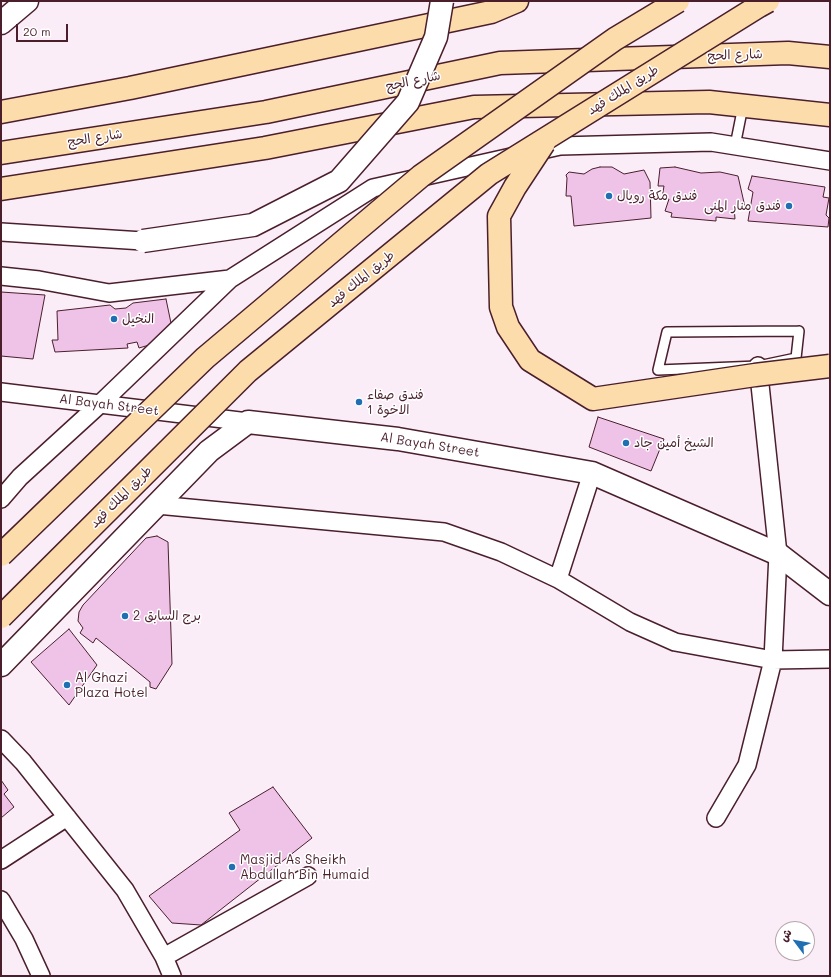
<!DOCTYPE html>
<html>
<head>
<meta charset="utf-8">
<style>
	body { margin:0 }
	#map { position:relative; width:831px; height:977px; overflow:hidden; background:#faedf8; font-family:Mali,"Playpen Sans Arabic",sans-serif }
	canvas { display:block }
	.frame { position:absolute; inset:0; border:2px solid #4a1f2b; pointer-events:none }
	.north { position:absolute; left:775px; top:921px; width:40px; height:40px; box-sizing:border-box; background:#fff; border:1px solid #b7a5aa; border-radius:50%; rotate:302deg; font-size:11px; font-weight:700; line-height:16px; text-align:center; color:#4a1f2b }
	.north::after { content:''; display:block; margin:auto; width:14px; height:18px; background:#1f6fb2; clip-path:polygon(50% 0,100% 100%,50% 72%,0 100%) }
	.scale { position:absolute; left:16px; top:24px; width:52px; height:18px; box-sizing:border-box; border:2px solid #4a1f2b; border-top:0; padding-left:5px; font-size:12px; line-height:14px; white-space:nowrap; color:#4a1f2b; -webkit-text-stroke:3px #fff; paint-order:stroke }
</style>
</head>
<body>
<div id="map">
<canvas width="831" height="977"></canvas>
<div class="frame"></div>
<div class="north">ش</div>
<div class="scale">20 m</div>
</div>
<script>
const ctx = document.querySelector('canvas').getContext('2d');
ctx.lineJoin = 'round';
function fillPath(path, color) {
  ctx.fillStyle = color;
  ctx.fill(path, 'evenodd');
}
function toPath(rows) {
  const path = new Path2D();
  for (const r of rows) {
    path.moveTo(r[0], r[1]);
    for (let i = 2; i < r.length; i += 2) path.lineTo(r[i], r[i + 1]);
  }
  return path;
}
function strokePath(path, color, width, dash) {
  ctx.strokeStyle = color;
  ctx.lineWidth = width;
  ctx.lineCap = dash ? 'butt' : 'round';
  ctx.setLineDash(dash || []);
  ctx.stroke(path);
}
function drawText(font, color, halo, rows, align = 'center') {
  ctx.font = font + ' Mali,"Playpen Sans Arabic",sans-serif';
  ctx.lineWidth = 3;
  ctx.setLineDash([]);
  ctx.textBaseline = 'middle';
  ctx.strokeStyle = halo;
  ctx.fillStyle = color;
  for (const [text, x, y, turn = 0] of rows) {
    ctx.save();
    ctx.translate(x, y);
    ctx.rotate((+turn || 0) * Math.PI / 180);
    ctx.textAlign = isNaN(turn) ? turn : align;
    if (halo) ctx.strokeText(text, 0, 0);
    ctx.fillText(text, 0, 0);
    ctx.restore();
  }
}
const building = toPath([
	[600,167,612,167,624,174,644,170,650,182,651,218,574,226,571,196,566,196,567,178,566,175,569,172,584,174,592,169,600,167],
	[675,167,701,173,720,172,738,176,745,207,734,207,735,219,716,217,716,221,671,217,672,213,665,211,669,199,662,198,664,186,658,186,660,168,675,167],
	[752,176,825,187,823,197,829,198,826,215,829,218,828,227,748,221,753,192,748,189,752,176],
	[1,292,45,295,33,359,1,356,1,292],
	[166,299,172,328,156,343,139,348,137,342,127,344,128,348,55,352,52,340,58,340,57,311,110,305,115,309,126,308,133,303,166,299],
	[598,417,664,439,651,471,589,447,598,417],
	[157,536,168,542,172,664,156,689,150,687,150,682,96,638,93,643,80,633,83,628,78,621,79,612,83,605,146,538,157,536],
	[69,629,97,665,69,705,31,662,69,629],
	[1,780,8,790,4,794,14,807,1,818,1,780],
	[273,787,312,838,201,925,172,923,149,896,240,830,229,813,273,787]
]);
fillPath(building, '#efc2e8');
strokePath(building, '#4a1f2b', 1);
const lane = toPath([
	[735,146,743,106],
	[799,331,796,358,758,366,658,370,667,332,799,331]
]);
const street = toPath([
	[1,232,143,241],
	[1,276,39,280,109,293,230,279,373,188,560,146,711,142,830,161],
	[1,392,248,422],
	[1,499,20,477,100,404,230,279],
	[157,505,444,532,501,552,558,579,630,622,675,642,773,660,830,659],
	[558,579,592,473],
	[1,739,23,762,125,890,164,957,172,976],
	[716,818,747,765,773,660,778,554,758,366],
	[1,860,67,817],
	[1,900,24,939,41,976],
	[164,957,308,876]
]);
const secondary = toPath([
	[1,23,27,1],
	[1,665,209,451,248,422,398,439,592,473,778,554,830,594]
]);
const primary = toPath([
	[1,112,130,88,491,12,517,1],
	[1,153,266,112,500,63,788,53,830,57],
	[1,189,265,148,474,107,709,102,830,115]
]);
strokePath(lane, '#4a1f2b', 12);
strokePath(street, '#4a1f2b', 20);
strokePath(secondary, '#4a1f2b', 25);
strokePath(primary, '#4a1f2b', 25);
strokePath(lane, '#fff', 9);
strokePath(street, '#fff', 17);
strokePath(secondary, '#fff', 22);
strokePath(primary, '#fddcac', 22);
const secondaryBridge = toPath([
	[143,241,253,225,339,181,408,102,436,37,442,1]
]);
const primaryBridge = toPath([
	[544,143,515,187,499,216,501,307,508,327,530,360,593,399,755,375,830,366],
	[1,555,205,358,421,176,615,39,678,1],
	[1,617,248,371,489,174,759,6,768,1]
]);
strokePath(secondaryBridge, '#4a1f2b', 25, []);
strokePath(primaryBridge, '#4a1f2b', 25, []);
strokePath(secondaryBridge, '#fff', 22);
strokePath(primaryBridge, '#fddcac', 22);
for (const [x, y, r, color] of [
	[609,196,4,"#1f6fb2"],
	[789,206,4,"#1f6fb2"],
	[114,319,4,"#1f6fb2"],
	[359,402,4,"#1f6fb2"],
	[626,443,4,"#1f6fb2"],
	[125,616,4,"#1f6fb2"],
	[67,685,4,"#1f6fb2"],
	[232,867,4,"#1f6fb2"]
]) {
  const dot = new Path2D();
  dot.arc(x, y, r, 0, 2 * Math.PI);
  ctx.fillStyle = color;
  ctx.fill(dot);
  strokePath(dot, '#fff', 1.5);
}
drawText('13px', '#4a1f2b', '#fff', [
	["شارع الحج",735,55,-2],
	["شارع الحج",413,81,-12],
	["طريق الملك فهد",623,90,-32],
	["شارع الحج",95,138,-9],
	["طريق الملك فهد",361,279,-39],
	["Al Bayah Street",109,405,7],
	["Al Bayah Street",430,445,9],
	["طريق الملك فهد",121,497,-45]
]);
drawText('13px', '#4a1f2b', '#fff', [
	["فندق مكة رويال",617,196],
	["فندق منار المنى",781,206,"right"],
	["النخيل",122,319],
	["فندق صفاء",367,395],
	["الاخوة 1",367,410],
	["الشيخ أمين جاد",634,443],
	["برج السابق 2",133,616],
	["Al Ghazi",75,678],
	["Plaza Hotel",75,693],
	["Masjid As Sheikh",240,860],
	["Abdullah Bin Humaid",240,875]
], 'left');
</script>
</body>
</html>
